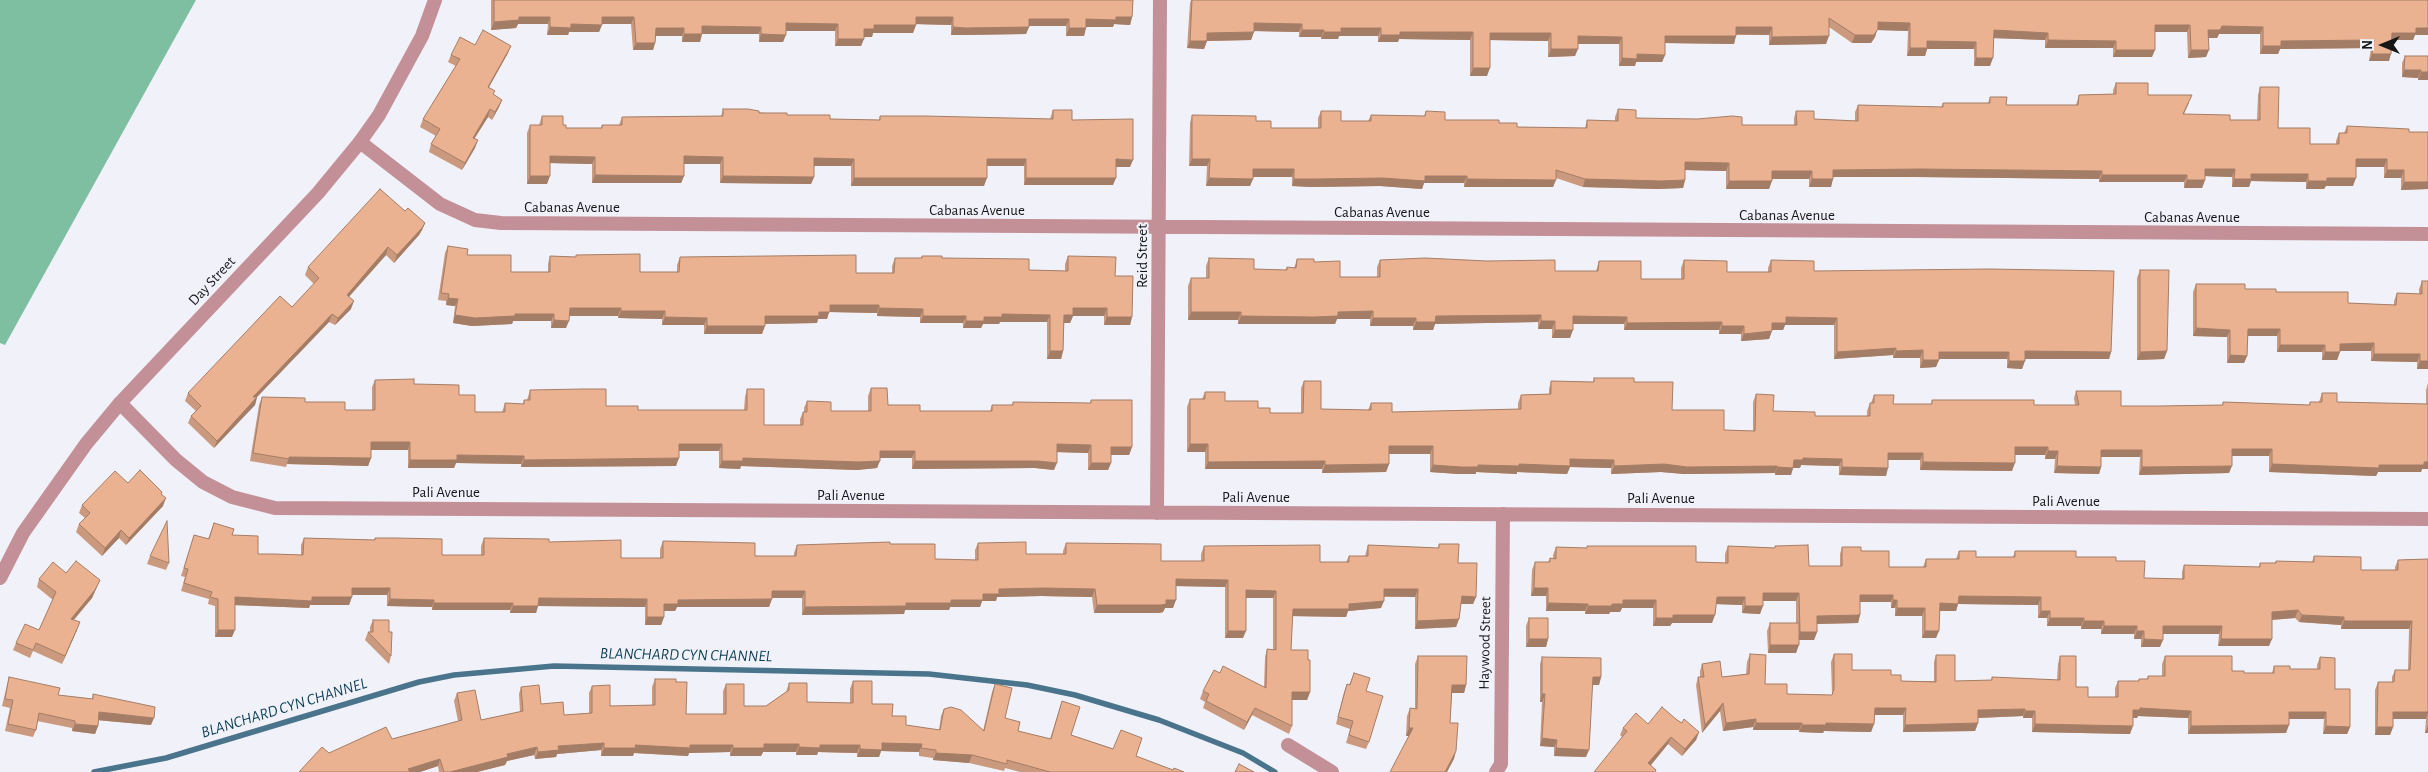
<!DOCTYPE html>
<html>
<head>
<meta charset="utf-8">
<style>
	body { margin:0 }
	#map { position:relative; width:2428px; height:772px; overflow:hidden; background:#f1f2f9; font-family:"Alegreya Sans",sans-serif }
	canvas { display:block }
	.north { position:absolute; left:2358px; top:20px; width:50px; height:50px; -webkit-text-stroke:4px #f1f2f9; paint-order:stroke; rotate:270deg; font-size:14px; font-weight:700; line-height:20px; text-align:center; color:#151618 }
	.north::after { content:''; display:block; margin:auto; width:18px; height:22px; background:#151618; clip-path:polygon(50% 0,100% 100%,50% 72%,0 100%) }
</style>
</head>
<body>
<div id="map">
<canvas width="2428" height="772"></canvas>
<div class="north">N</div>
</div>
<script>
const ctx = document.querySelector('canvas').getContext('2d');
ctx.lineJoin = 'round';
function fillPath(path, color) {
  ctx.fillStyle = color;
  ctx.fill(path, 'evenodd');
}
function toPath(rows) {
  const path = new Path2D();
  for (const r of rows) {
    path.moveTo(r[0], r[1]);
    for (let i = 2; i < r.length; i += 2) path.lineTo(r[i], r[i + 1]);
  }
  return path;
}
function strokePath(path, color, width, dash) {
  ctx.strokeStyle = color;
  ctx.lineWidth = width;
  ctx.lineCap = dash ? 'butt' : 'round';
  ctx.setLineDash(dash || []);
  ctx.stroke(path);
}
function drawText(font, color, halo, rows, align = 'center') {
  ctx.font = font + ' "Alegreya Sans",sans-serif';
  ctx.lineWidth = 4;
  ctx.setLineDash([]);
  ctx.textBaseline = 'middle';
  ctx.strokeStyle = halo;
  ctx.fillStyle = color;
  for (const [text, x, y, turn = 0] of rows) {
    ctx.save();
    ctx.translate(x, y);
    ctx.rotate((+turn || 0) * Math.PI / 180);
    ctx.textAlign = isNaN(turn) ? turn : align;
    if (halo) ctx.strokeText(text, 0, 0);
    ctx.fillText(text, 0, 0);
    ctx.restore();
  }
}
fillPath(toPath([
	[0,0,196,0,5,345,0,343]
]), '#7fbfa1');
strokePath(toPath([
	[94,772,166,758,419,682,454,675,554,666,929,674,1027,685,1075,695,1159,720,1243,753,1275,772]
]), '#4a748c', 5.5);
strokePath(toPath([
	[360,142,440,204,475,220,501,223,2428,234],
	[120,403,176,460,203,482,232,497,275,508,2428,519],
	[1157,513,1160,0],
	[1288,745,1332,772],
	[1496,772,1501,764,1503,514]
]), '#c39097', 14);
strokePath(toPath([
	[0,578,23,533,86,444,120,403,318,193,360,142,379,115,422,36,435,0]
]), '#c39097', 14);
fillPath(toPath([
	[491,0,1133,0,1132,17,1130,25,1114,24,1113,27,1086,27,1084,36,1066,36,1066,26,1029,26,1026,34,964,35,951,35,951,25,916,24,913,33,873,33,872,37,864,37,861,46,835,46,835,31,786,31,783,42,759,42,759,34,702,34,700,42,682,42,682,36,656,36,655,43,653,50,633,50,631,24,602,24,599,32,569,32,568,35,547,35,548,24,518,24,516,28,491,30],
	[1191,0,2428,0,2428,35,2415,35,2413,40,2392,40,2389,61,2369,61,2371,48,2280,49,2278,54,2260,54,2260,34,2219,34,2217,38,2208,38,2206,57,2188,58,2187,32,2155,32,2152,57,2113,57,2113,48,2045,48,2045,40,1994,38,1990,66,1974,66,1974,49,1927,49,1925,56,1907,56,1908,31,1877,30,1875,37,1871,43,1852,43,1829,27,1826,44,1769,45,1769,35,1736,35,1734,44,1665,43,1665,55,1662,62,1636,62,1635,66,1619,66,1619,44,1578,44,1575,56,1548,57,1548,41,1490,40,1487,76,1470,76,1470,40,1399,39,1398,42,1378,42,1378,36,1339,36,1338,39,1321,39,1321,37,1299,37,1299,32,1254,31,1251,40,1207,41,1204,49,1187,48,1190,3],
	[475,45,508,53,489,87,494,95,502,100,499,107,492,120,488,117,475,138,475,148,462,170,429,152,431,144,436,136,420,127,423,119,456,66,448,62,451,55],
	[2405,56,2428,56,2428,80,2418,80,2418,78,2402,77,2402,63],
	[2116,83,2148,95,2189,103,2184,114,2230,120,2257,120,2258,95,2260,87,2278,128,2310,144,2336,144,2336,141,2339,133,2344,133,2347,126,2409,132,2428,132,2428,189,2401,190,2401,178,2384,178,2384,167,2356,167,2353,186,2326,186,2324,189,2306,189,2306,182,2251,181,2249,187,2232,187,2232,177,2205,176,2205,180,2202,188,2184,188,2184,182,2099,182,2099,179,1916,177,1833,177,1831,187,1809,187,1809,179,1772,179,1769,189,1726,189,1726,171,1685,170,1685,180,1683,188,1658,189,1583,187,1556,178,1553,187,1464,187,1464,183,1424,183,1422,189,1380,186,1312,187,1292,186,1292,177,1253,177,1250,186,1206,186,1207,166,1189,166,1190,123,1192,115,1256,121,1271,128,1318,128,1318,118,1321,111,1341,121,1368,121,1371,115,1424,116,1426,111,1445,120,1499,123,1517,127,1585,128,1587,120,1615,121,1615,117,1618,109,1636,118,1742,125,1794,125,1794,118,1796,111,1814,119,1855,121,1855,112,1858,105,1941,107,1943,103,1988,103,1990,97,2006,105,2076,105,2079,95,2113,94,2113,90],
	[723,109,830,119,879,120,880,116,1050,119,1053,110,1072,120,1130,167,1116,167,1113,185,1024,185,1024,166,987,166,984,186,851,186,851,166,814,166,814,177,811,184,720,183,720,164,684,164,684,176,681,183,592,183,592,164,550,163,547,184,527,184,527,133,530,125,539,125,542,116,563,125,566,128,601,128,602,125,619,125,622,117,721,116],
	[405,211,425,223,422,230,419,235,394,263,386,255,349,297,351,309,335,325,329,322,257,397,255,405,214,448,188,423,191,416,196,411,185,401,188,393,292,307,314,284,305,275,308,267],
	[448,246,467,255,511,272,548,272,548,264,550,256,576,257,576,255,640,272,677,272,677,265,680,257,856,273,892,273,892,266,895,258,921,258,922,256,1029,270,1065,271,1065,264,1068,256,1115,276,1132,317,1130,325,1104,325,1104,316,1073,316,1070,323,1064,323,1063,351,1061,359,1047,359,1047,322,1000,322,999,324,983,324,981,328,963,328,963,323,920,323,920,317,877,316,877,313,829,312,827,319,818,319,817,323,765,324,762,334,704,334,704,325,662,325,662,319,618,318,618,316,569,316,566,328,551,328,551,321,513,321,512,324,472,326,453,323,455,306,446,305,446,301,438,300,445,253],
	[1209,258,1254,269,1285,270,1287,267,1294,268,1297,259,1314,262,1340,277,1377,277,1377,267,1380,260,1555,271,1596,271,1599,261,1641,279,1681,279,1681,268,1684,260,1727,272,1768,272,1768,268,1771,260,1814,271,2111,352,2109,359,2025,359,2022,369,2007,368,2007,359,1939,359,1936,367,1920,368,1920,358,1893,358,1893,355,1834,359,1834,325,1785,325,1783,330,1772,330,1769,339,1741,341,1741,334,1719,334,1719,330,1624,330,1624,324,1573,324,1570,338,1552,338,1552,329,1538,329,1538,322,1435,324,1433,330,1413,330,1413,326,1370,326,1370,319,1337,319,1335,324,1238,324,1238,320,1188,320,1188,286,1191,278,1206,278,1206,266],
	[2140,270,2167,351,2164,359,2137,360,2137,278],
	[2422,281,2428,369,2417,369,2417,362,2371,361,2371,351,2340,351,2337,360,2322,360,2322,352,2277,352,2277,336,2248,336,2247,356,2244,363,2227,363,2227,337,2193,336,2193,292,2196,284,2276,292,2348,303,2394,305,2394,301,2397,293,2419,294,2419,289],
	[1594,378,1634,382,1672,410,1724,430,1753,431,1753,402,1756,394,1773,411,1815,416,1867,416,1867,411,1870,403,1871,403,1874,395,1893,404,1931,404,1932,400,2034,405,2075,405,2074,398,2076,391,2121,406,2160,406,2222,405,2223,402,2309,405,2310,402,2319,402,2322,393,2337,402,2426,404,2426,390,2428,383,2428,469,2422,469,2421,472,2378,472,2376,476,2269,472,2269,456,2232,456,2229,473,2139,475,2140,457,2101,457,2101,467,2099,474,2054,473,2055,459,2045,459,2045,455,2015,455,2012,471,1920,470,1920,460,1888,460,1886,476,1839,475,1839,466,1801,465,1800,468,1793,468,1791,475,1775,475,1775,473,1684,474,1661,472,1611,474,1611,468,1570,467,1567,474,1517,472,1517,474,1476,472,1476,474,1458,474,1430,472,1430,454,1389,454,1389,464,1386,472,1322,473,1322,469,1205,469,1205,452,1187,452,1187,407,1190,399,1202,399,1205,392,1225,401,1258,408,1270,413,1301,413,1301,388,1304,381,1321,409,1368,410,1371,403,1392,412,1518,409,1518,403,1521,395,1549,394,1549,389,1551,381,1593,382],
	[375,380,414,384,459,395,475,412,502,412,505,403,523,404,524,400,527,400,530,390,606,406,638,410,744,410,745,397,747,389,764,425,800,425,800,419,803,412,804,412,804,408,807,401,831,411,868,411,868,396,871,388,888,405,920,411,990,411,992,405,1012,405,1013,402,1090,403,1091,400,1132,447,1129,455,1111,455,1111,463,1108,470,1088,470,1088,453,1057,452,1054,470,1035,468,912,469,912,458,880,458,877,468,857,470,741,466,740,469,719,468,719,451,679,451,676,466,521,467,521,464,456,463,454,468,408,468,408,450,371,450,371,458,368,466,287,464,286,467,250,461,259,405,262,397,305,402,345,410,372,410,372,387],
	[128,483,162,492,161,494,163,506,126,545,119,538,102,556,76,532,79,524,85,518,79,513,82,505],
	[214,523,258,554,301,555,301,545,304,538,374,540,375,538,442,555,481,555,481,546,484,538,549,542,621,558,660,558,660,549,663,541,755,556,794,556,794,553,797,545,890,544,935,559,975,560,975,550,978,543,1026,554,1063,554,1063,551,1066,543,1161,561,1201,561,1201,554,1204,546,1320,562,1346,562,1349,556,1365,556,1366,552,1368,545,1438,548,1439,544,1458,563,1476,597,1473,604,1461,604,1459,619,1456,627,1415,629,1415,597,1384,597,1381,608,1348,611,1346,617,1292,616,1291,650,1308,660,1310,692,1307,700,1292,700,1292,726,1289,734,1252,715,1244,730,1203,708,1205,702,1200,699,1203,691,1220,673,1264,687,1265,657,1267,649,1273,650,1273,598,1246,598,1243,638,1225,638,1225,587,1176,586,1173,608,1165,608,1163,612,1159,613,1094,613,1092,597,1041,596,997,597,996,601,982,601,980,607,950,607,949,610,905,610,904,614,802,615,802,598,772,598,769,607,677,607,675,611,664,611,664,617,661,625,645,625,645,607,538,606,536,613,510,613,510,610,432,610,432,607,387,606,387,595,352,595,349,605,310,605,309,608,235,605,232,637,215,637,215,606,208,604,209,599,181,591,185,577,181,576,194,535,208,539],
	[1587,546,1696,562,1725,563,1725,554,1728,546,1775,548,1775,546,1809,566,1840,566,1840,554,1842,547,1861,551,1889,567,1923,567,1926,559,1956,559,1959,551,1976,557,2013,557,2015,551,2116,561,2144,578,2182,579,2182,572,2184,565,2259,567,2260,563,2275,563,2276,561,2312,562,2314,556,2361,570,2395,570,2395,567,2398,560,2428,559,2428,733,2425,733,2426,719,2393,719,2393,727,2390,735,2375,735,2375,690,2378,682,2392,682,2392,677,2395,670,2408,670,2409,629,2341,629,2341,625,2299,622,2295,618,2272,620,2269,646,2218,646,2219,634,2163,634,2160,647,2141,647,2141,639,2134,639,2134,634,2101,634,2101,629,2081,629,2081,626,2047,626,2047,618,2038,618,2038,605,1958,604,1956,611,1940,611,1936,638,1922,638,1922,616,1895,616,1895,608,1891,608,1891,602,1860,602,1860,615,1858,623,1817,624,1817,632,1814,640,1799,640,1796,653,1768,653,1767,631,1770,623,1796,623,1796,601,1763,601,1760,614,1742,613,1742,605,1716,604,1712,623,1672,623,1670,626,1653,626,1653,608,1622,608,1620,612,1610,612,1609,614,1585,614,1585,611,1546,611,1546,596,1531,596,1532,570,1535,562,1548,562,1550,558,1553,559,1553,555,1556,547,1587,548],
	[150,556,169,563,166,570,147,564],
	[66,573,100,580,92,598,74,620,77,630,62,664,33,651,30,658,13,650,16,643,39,630,53,600,37,587,39,579],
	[1529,618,1548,639,1546,647,1526,647,1526,626],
	[373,620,391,656,389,664,365,640,368,632,370,632,370,627],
	[1750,654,1765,684,1787,694,1832,695,1831,662,1834,654,1852,670,1891,675,1901,681,1934,681,1934,662,1936,655,1955,681,1991,680,1992,677,2057,680,2058,664,2060,656,2076,687,2088,697,2115,697,2115,688,2118,681,2138,681,2139,679,2147,679,2148,676,2162,676,2162,664,2165,656,2244,673,2272,673,2274,666,2290,669,2317,669,2317,665,2320,657,2335,689,2350,727,2347,734,2323,734,2324,719,2289,719,2286,733,2188,734,2188,718,2138,716,2137,718,2133,718,2130,734,2032,732,2032,718,2023,718,2023,716,1978,718,1978,723,1975,731,1903,732,1903,715,1875,715,1874,724,1871,732,1824,731,1823,733,1799,732,1799,730,1753,730,1753,727,1723,731,1720,711,1702,733,1696,685,1698,677,1700,677,1700,671,1702,664,1722,677,1746,674,1747,662],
	[1418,656,1466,685,1464,693,1452,693,1450,723,1454,759,1409,736,1406,736,1407,716,1410,708,1415,709,1415,664],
	[1542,657,1601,677,1599,685,1592,685,1586,757,1554,756,1554,747,1540,746,1542,702,1540,702,1540,664],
	[1354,673,1366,691,1369,742,1366,749,1346,743,1350,729,1336,724,1344,692,1347,684,1349,685],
	[9,677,58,695,92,699,93,694,151,725,98,720,98,726,95,734,72,731,72,728,37,721,36,730,33,737,5,731,10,708,2,706,7,685],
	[655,679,676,682,686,714,723,714,723,691,726,684,744,706,766,706,786,692,789,683,807,702,850,703,850,689,853,681,872,704,892,716,906,725,939,730,941,716,944,709,983,731,992,692,995,684,1005,718,1018,731,1050,739,1062,701,1071,735,1136,756,1173,770,1184,772,1020,772,1005,768,1004,771,969,763,933,760,933,758,919,756,919,752,881,751,879,757,857,757,857,753,818,752,817,755,796,755,796,752,763,752,761,756,730,756,730,752,689,753,688,756,634,753,633,756,601,756,601,750,557,754,556,757,535,759,534,755,507,761,505,765,477,772,439,772,438,766,420,772,299,772,329,753,392,739,458,721,454,701,457,693,481,720,520,712,519,694,521,687,541,704,564,715,589,713,589,693,592,686,610,706,652,705,652,687],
	[1677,720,1699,732,1696,740,1682,756,1668,744,1651,765,1620,735,1623,728]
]), '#ca997e');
fillPath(toPath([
	[519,17,550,17,548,24,518,24,516,28,491,30,494,22],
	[602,17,634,17,631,24,599,24],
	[916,17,953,17,951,25,913,24],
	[1116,17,1132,17,1130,25,1114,24,1113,27,1084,27,1086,19],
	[1029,19,1069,19,1066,26,1026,26],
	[1878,22,1910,23,1908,31,1877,30,1875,37,1871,43,1852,43,1855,35],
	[786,23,838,24,835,31,783,31],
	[1254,23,1302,24,1299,32,1252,31],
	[571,24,602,25,599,32,569,32,568,35,547,35,550,27],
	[874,25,916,25,913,33,873,33,872,37,861,37,864,29],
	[2155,25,2190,25,2187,32,2152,32],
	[702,26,761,27,759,34,700,34],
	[2222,26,2263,27,2260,34,2219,34,2217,38,2205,38,2208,30],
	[953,27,1029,27,1026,34,964,35,951,35],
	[1736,27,1772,27,1769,35,1734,34],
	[656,28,684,28,682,36,653,36],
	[1069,28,1086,28,1084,36,1066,36],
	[1341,28,1381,28,1378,36,1339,36,1338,39,1321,39,1324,32],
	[2416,28,2428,28,2428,35,2415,35,2413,40,2389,40,2392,33],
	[1302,30,1324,30,1321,37,1299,37],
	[1994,30,2048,33,2045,40,1991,38],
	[1254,32,1251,40,1205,41,1207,41,1204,49,1187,48,1190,41,1207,33],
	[1400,32,1473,32,1470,40,1399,39,1398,42,1378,42,1381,35],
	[1490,33,1551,33,1548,41,1488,40],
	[684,34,702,34,700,42,682,42],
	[761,34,786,35,783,42,759,42],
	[1578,36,1622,37,1619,44,1575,44],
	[1665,36,1736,36,1734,44,1662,43],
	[1829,36,1826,44,1769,45,1772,37],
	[838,39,864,39,861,46,835,46],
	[2048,40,2116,41,2113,48,2045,48],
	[2374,40,2371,48,2280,49,2278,54,2260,54,2263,46,2281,41],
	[1927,41,1976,42,1974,49,1927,49,1925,56,1907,56,1910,48],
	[636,43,655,43,653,50,633,50],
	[511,46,508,53,485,94,488,87],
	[1551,49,1578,49,1575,56,1548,57],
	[2116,50,2155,50,2152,57,2113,57],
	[2191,50,2209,50,2206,57,2188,58],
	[1637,54,1665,55,1662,62,1636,62,1635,66,1619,66,1622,58],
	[2372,54,2391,54,2389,61,2369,61],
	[1976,58,1993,58,1990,66,1974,66],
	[1473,68,1490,68,1487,76,1470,76],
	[2404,70,2421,70,2418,78,2402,77],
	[2421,72,2428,72,2428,80,2418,80],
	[502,100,499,107,492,120,495,112],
	[490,109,488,117,470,145,473,138],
	[478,140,475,148,462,170,465,163],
	[550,156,595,157,592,164,547,163],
	[684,156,723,157,720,164,681,164],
	[814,158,854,159,851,166,811,166],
	[987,159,1026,159,1024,166,984,166],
	[1116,159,1133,160,1130,167,1114,167],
	[1192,159,1210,159,1207,166,1189,166],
	[2356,159,2387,159,2384,167,2353,167],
	[1685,162,1729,163,1726,171,1683,170],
	[1253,169,1294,169,1292,177,1250,177],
	[1919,169,2102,171,2099,179,1916,177,1830,177,1833,170],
	[2205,169,2235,169,2232,177,2202,176],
	[2387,170,2404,170,2401,178,2384,178],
	[1772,171,1812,171,1809,179,1769,179],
	[2251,174,2308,174,2306,182,2251,181,2249,187,2232,187,2234,179],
	[595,175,684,176,681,183,592,183],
	[2102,175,2187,175,2184,182,2099,182],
	[530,176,550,176,547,184,527,184],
	[723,176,814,177,811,184,720,183],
	[1425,176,1467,176,1464,183,1424,183,1422,189,1380,186,1312,187,1292,186,1294,179],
	[854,178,987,178,984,186,851,186],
	[1026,178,1116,178,1113,185,1024,185],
	[1209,178,1253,179,1250,186,1206,186],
	[2327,178,2356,178,2353,186,2326,186,2324,189,2306,189,2308,181],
	[1467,179,1556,180,1553,187,1464,187],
	[1585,179,1685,180,1683,188,1658,189,1583,187],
	[1812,179,1833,179,1831,187,1809,187],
	[2187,180,2205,180,2202,188,2184,188],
	[1729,181,1772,181,1769,189,1726,189],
	[2404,182,2428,182,2428,189,2401,190],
	[425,223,422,230,419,235,394,263,397,255],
	[388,247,386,255,344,302,347,295],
	[448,298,458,299,455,306,446,305],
	[354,301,351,309,335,325,338,318],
	[830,305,879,305,877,313,829,312,827,319,818,319,817,323,762,324,765,316,819,312],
	[570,308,621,308,618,316,567,316],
	[879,308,923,309,920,317,877,316],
	[1073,308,1107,308,1104,316,1073,316,1070,323,1061,323,1064,315],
	[621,311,665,311,662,319,618,318],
	[1373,311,1370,319,1337,319,1335,324,1238,324,1241,316,1338,312],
	[1191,312,1241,312,1238,320,1188,320],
	[332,314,329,322,257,397,255,405,214,448,217,441,253,397],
	[515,314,554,314,551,321,513,321,512,324,472,326,453,323,455,315],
	[1002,314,1050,315,1047,322,1000,322,999,324,983,324,981,328,963,328,966,321,984,317],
	[1541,315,1538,322,1435,324,1433,330,1413,330,1416,322,1436,316],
	[923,316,966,316,963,323,920,323],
	[1573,316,1627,317,1624,324,1570,324],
	[665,317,707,318,704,325,662,325],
	[1107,317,1132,317,1130,325,1104,325],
	[1786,317,1837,318,1834,325,1785,325,1783,330,1769,330,1772,323],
	[1373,318,1416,318,1413,326,1370,326],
	[554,320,569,321,566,328,551,328],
	[1541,321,1555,321,1552,329,1538,329],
	[1722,322,1719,330,1624,330,1627,323],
	[707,326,765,326,762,334,704,334],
	[1722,326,1744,326,1741,334,1719,334],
	[2196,328,2230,330,2227,337,2193,336],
	[2248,329,2280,329,2277,336,2246,336],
	[1555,330,1573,330,1570,338,1552,338],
	[1772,331,1769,339,1741,341,1744,334],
	[2374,343,2371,351,2337,351,2340,344],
	[2280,345,2325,345,2322,352,2277,352],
	[1896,348,1893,355,1834,359,1837,352],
	[1923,350,1920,358,1893,358,1896,351],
	[1050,351,1063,351,1061,359,1047,359],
	[2025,351,2111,352,2109,359,2023,359],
	[2167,351,2164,359,2137,360,2140,352],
	[1939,352,2009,352,2007,359,1936,359],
	[2325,352,2340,352,2337,360,2322,360],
	[2374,354,2420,354,2417,362,2371,361],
	[2230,355,2247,356,2244,363,2227,363],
	[1923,360,1939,360,1936,367,1920,368],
	[2009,361,2025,361,2022,369,2007,368],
	[2420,361,2428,361,2428,369,2417,369],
	[371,442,410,442,408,450,368,450],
	[679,444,722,444,719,451,676,451],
	[1057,444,1091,445,1088,453,1054,452],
	[1190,444,1208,444,1205,452,1187,452],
	[1389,446,1433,446,1430,454,1386,454],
	[1111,447,1132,447,1129,455,1108,455],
	[2015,447,2048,447,2045,455,2012,455],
	[2232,449,2272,449,2269,456,2229,456],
	[2101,450,2142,450,2140,457,2099,457],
	[880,451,915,451,912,458,877,458],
	[2048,451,2058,451,2055,459,2045,459],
	[1888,453,1923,453,1920,460,1886,460],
	[457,455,524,456,521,464,456,463,454,468,408,468,410,460],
	[289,457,371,458,368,466,287,464],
	[679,458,676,466,521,467,524,460],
	[743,458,880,461,877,468,857,470,741,466,740,469,719,468,722,461],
	[1803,458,1842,459,1839,466,1801,465,1800,468,1793,468,1791,475,1775,475,1777,467,1794,460],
	[1570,459,1614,460,1611,468,1570,467,1567,474,1517,472,1517,474,1476,472,1476,474,1458,474,1430,472,1433,465,1519,464],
	[915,461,1038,461,1057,463,1054,470,1035,468,912,469],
	[1325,461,1322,469,1205,469,1208,462],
	[1923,462,2015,463,2012,471,1920,470],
	[2428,462,2428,469,2422,469,2421,472,2378,472,2376,476,2269,472,2272,464,2379,465],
	[1091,463,1111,463,1108,470,1088,470],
	[1389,464,1386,472,1322,473,1325,465],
	[1664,464,1777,466,1775,473,1684,474,1661,472,1611,474,1614,466],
	[2057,466,2101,467,2099,474,2054,473],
	[2232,466,2229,473,2139,475,2142,467],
	[1842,467,1888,468,1886,476,1839,475],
	[166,498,163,506,126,545,129,538],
	[121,530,119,538,102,556,105,548],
	[1176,579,1228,580,1225,587,1174,586],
	[100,580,92,598,68,626,71,619],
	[352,588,390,588,387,595,349,595],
	[1044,588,1095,589,1092,597,1041,596,997,597,996,601,982,601,980,607,950,607,949,610,905,610,904,614,802,615,805,607,906,603,951,600,983,594,999,589],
	[1534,588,1548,588,1546,596,1531,596],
	[1384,589,1418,589,1415,597,1381,596],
	[1246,590,1276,591,1273,598,1243,598],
	[772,591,805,591,802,598,770,598],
	[1763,593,1799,593,1796,601,1760,601],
	[1860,595,1893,595,1891,602,1857,602],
	[1462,596,1476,597,1473,604,1459,604],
	[1959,596,2041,597,2038,605,1958,604,1956,611,1937,611,1940,603],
	[235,597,352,597,349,605,310,605,309,608,232,605],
	[1717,597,1745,597,1742,605,1714,604],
	[539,598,647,599,645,607,538,606,536,613,510,613,513,606],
	[390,599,434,600,432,607,387,606],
	[772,599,769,607,677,607,675,611,661,611,664,604,678,600],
	[1166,600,1176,600,1173,608,1165,608,1163,612,1159,613,1094,613,1097,605],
	[1623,600,1656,600,1653,608,1622,608,1620,612,1610,612,1609,614,1585,614,1588,606,1612,604],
	[1893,600,1897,600,1895,608,1891,608],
	[1384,601,1381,608,1348,611,1346,617,1290,616,1293,609],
	[434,603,513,603,510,610,432,610],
	[1548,603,1588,604,1585,611,1546,611],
	[1745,606,1763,606,1760,614,1742,613],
	[1897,608,1925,608,1922,616,1895,616],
	[2298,610,2295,618,2269,620,2272,612],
	[2041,611,2050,611,2047,618,2038,618],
	[1673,615,1715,615,1712,623,1672,623,1670,626,1653,626,1656,618],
	[1860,615,1858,623,1814,624,1817,616],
	[2302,615,2344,617,2341,625,2299,622],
	[647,617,664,617,661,625,645,625],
	[2050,618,2084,618,2081,626,2047,626],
	[1459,619,1456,627,1415,629,1417,621],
	[2084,621,2104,621,2101,629,2081,629],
	[2344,621,2412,621,2409,629,2341,629],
	[80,622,77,630,62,664,65,656],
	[2104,626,2137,626,2134,634,2101,634],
	[2163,626,2222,626,2219,634,2160,634],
	[218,630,235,630,232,637,215,637],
	[1228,631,1246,631,1243,638,1225,638],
	[1925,631,1939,631,1936,638,1922,638],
	[2137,631,2144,631,2141,639,2134,639],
	[1800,632,1817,632,1814,640,1797,640],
	[1529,639,1548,639,1546,647,1526,647],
	[2144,639,2163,640,2160,647,2141,647],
	[2221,639,2272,639,2269,646,2218,646],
	[1770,645,1799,645,1796,653,1768,653],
	[1593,677,1601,677,1599,685,1590,685],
	[1452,685,1466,685,1464,693,1449,693],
	[1292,692,1310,692,1307,700,1289,700],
	[1542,694,1545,694,1542,702,1540,702],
	[1723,703,1720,711,1702,733,1705,725],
	[1255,708,1252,715,1244,730,1247,722],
	[1875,708,1906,708,1903,715,1872,715],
	[2140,708,2191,711,2188,718,2138,716,2137,718,2131,718,2133,710],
	[2025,709,2023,716,1975,718,1978,710],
	[2025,711,2035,711,2032,718,2023,718],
	[99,712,154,718,151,725,96,720],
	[2289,712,2326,712,2324,719,2286,719],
	[2393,712,2428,712,2428,713,2426,719,2390,719],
	[1756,719,1753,727,1723,731,1726,723],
	[1756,723,1802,723,1799,730,1753,730],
	[1826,723,1874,724,1871,732,1824,731,1823,733,1799,732,1802,725],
	[1978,723,1975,731,1903,732,1905,725],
	[75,724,98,726,95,734,72,731],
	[2035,724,2133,726,2130,734,2032,732],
	[2289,725,2286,733,2188,734,2191,726],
	[2326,726,2350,727,2347,734,2323,734],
	[2428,726,2428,733,2425,733],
	[2377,727,2393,727,2390,735,2375,735],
	[1409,728,1413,728,1410,736,1406,736],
	[1699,732,1696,740,1682,756,1685,749],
	[1671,737,1668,744,1646,771,1648,763],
	[1542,738,1557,740,1554,747,1540,746],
	[604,743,601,750,557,754,556,757,535,759,538,752,558,746],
	[882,743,922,744,919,752,881,751,879,757,857,757,860,749],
	[764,744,799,744,796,752,763,752,761,756,730,756,733,748],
	[635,745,733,745,730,752,689,753,688,756,634,753,633,756,601,756,604,748],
	[820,745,860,745,857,753,818,752,817,755,796,755,799,747],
	[537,747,534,755,507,761,505,765,477,772,450,772,507,754],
	[1556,748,1589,750,1586,757,1554,756],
	[1456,751,1454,759,1447,772,1445,772],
	[936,753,972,755,969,763,933,760],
	[440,759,438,766,420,772,407,772,408,769]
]), '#a47d66');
const building = toPath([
	[494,0,1133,0,1132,17,1116,17,1116,20,1086,19,1086,28,1069,28,1069,19,1029,19,1029,27,966,28,953,27,953,17,916,17,916,25,874,25,874,29,864,29,864,39,838,39,838,24,786,23,786,35,761,34,761,27,702,26,702,34,684,34,684,28,656,28,655,43,636,43,634,17,602,17,602,25,571,24,571,28,550,27,550,17,519,17,519,20,494,22,494,0],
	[1192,0,2428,0,2428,28,2416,28,2416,33,2392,33,2391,54,2372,54,2374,40,2281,41,2281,46,2263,46,2263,27,2222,26,2220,30,2208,30,2209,50,2191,50,2190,25,2155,25,2155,50,2116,50,2116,41,2048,40,2048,33,1994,30,1993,58,1976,58,1976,42,1927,41,1927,48,1910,48,1910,23,1878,22,1878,29,1874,35,1855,35,1829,18,1829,36,1772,37,1772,27,1736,27,1736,36,1665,36,1665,55,1637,54,1637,59,1622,58,1622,37,1578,36,1578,49,1551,49,1551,33,1490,33,1490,68,1473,68,1473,32,1400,32,1400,35,1381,35,1381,28,1341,28,1341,32,1324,32,1324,30,1302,30,1302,24,1254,23,1254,32,1207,33,1207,41,1190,41,1192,0],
	[483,30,511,46,488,87,495,91,493,94,502,100,495,112,490,109,473,138,478,140,465,163,431,144,440,129,423,119,460,59,451,55,460,37,475,45,483,30],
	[2405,56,2428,56,2428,72,2421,72,2421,70,2404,70,2405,56],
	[2116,83,2148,83,2148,95,2192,95,2183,114,2230,115,2230,120,2260,120,2260,87,2279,87,2278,128,2310,128,2310,144,2339,144,2339,133,2347,133,2347,126,2409,129,2409,132,2428,132,2428,182,2404,182,2404,170,2387,170,2387,159,2356,159,2356,178,2327,178,2327,181,2308,181,2308,174,2251,174,2251,179,2234,179,2235,169,2205,169,2205,180,2187,180,2187,175,2102,175,2102,171,1919,169,1833,170,1833,179,1812,179,1812,171,1772,171,1772,181,1729,181,1729,163,1685,162,1685,180,1661,181,1585,179,1556,170,1556,180,1467,179,1467,176,1425,176,1425,181,1383,178,1315,179,1294,179,1294,169,1253,169,1253,179,1209,178,1210,159,1192,159,1192,115,1256,116,1256,121,1271,121,1271,128,1321,128,1321,111,1341,111,1341,121,1371,121,1371,115,1425,116,1426,111,1445,112,1445,120,1499,120,1499,123,1517,123,1517,127,1587,128,1587,120,1618,121,1618,109,1636,110,1636,118,1697,119,1732,116,1742,117,1742,125,1797,125,1796,111,1814,111,1814,119,1858,121,1858,105,1943,107,1943,103,1990,103,1990,97,2007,97,2006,105,2078,105,2079,95,2116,94,2116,83],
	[723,109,748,109,759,111,759,113,787,113,787,115,830,115,830,119,880,120,880,116,925,116,1053,119,1053,110,1072,110,1072,120,1133,119,1133,160,1116,159,1116,178,1026,178,1026,159,987,159,987,178,854,178,854,159,814,158,814,177,723,176,723,157,684,156,684,176,595,175,595,157,550,156,550,176,530,176,530,125,542,125,542,116,563,116,563,125,566,125,566,128,602,128,602,125,622,125,622,117,723,116,723,109],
	[380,189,405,211,408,208,425,223,422,228,397,255,388,247,347,295,354,301,338,318,332,314,253,397,257,397,217,441,191,416,201,406,188,393,280,296,292,307,319,278,308,267,380,189],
	[448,246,468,249,467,255,511,255,511,272,550,272,550,256,576,257,576,255,640,254,640,272,679,272,680,257,856,255,856,273,894,273,895,258,922,258,922,256,942,256,942,258,1029,259,1029,270,1068,271,1068,256,1116,257,1115,276,1133,276,1132,317,1107,317,1107,308,1073,308,1073,315,1064,315,1063,351,1050,351,1050,315,1002,314,1002,317,984,317,984,321,966,321,966,316,923,316,923,309,879,308,879,305,830,305,830,312,819,312,819,316,765,316,765,326,707,326,707,318,665,317,665,311,621,311,621,308,570,308,569,321,554,320,554,314,515,314,515,316,475,318,455,315,458,299,448,298,449,294,441,293,448,246],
	[1209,258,1254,259,1254,269,1287,270,1287,267,1296,268,1297,259,1314,259,1314,262,1340,261,1340,277,1380,277,1380,260,1425,258,1487,261,1555,260,1555,271,1598,271,1599,261,1641,261,1641,279,1684,279,1684,260,1727,261,1727,272,1771,272,1771,260,1814,261,1814,271,1988,269,2114,271,2111,352,2025,351,2025,361,2009,361,2009,352,1939,352,1939,360,1923,360,1923,350,1896,351,1896,348,1837,352,1837,318,1786,317,1786,323,1772,323,1772,331,1744,334,1744,326,1722,326,1722,322,1627,323,1627,317,1573,316,1573,330,1555,330,1555,321,1541,321,1541,315,1436,316,1435,322,1416,322,1416,318,1373,318,1373,311,1338,312,1338,316,1314,317,1241,316,1241,312,1191,312,1191,278,1209,278,1209,258],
	[2140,270,2169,270,2167,351,2140,352,2140,270],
	[2422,281,2428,281,2428,361,2420,361,2420,354,2374,354,2374,343,2340,344,2340,352,2325,352,2325,345,2280,345,2280,329,2248,329,2247,356,2230,355,2230,330,2196,328,2196,284,2245,284,2245,289,2276,289,2276,292,2348,292,2348,303,2396,305,2397,293,2422,294,2422,281],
	[1594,378,1634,378,1634,382,1673,382,1672,410,1724,410,1724,430,1755,431,1756,394,1774,395,1773,411,1815,412,1815,416,1870,416,1870,403,1874,403,1874,395,1894,395,1893,404,1932,404,1932,400,2034,400,2034,405,2079,405,2076,391,2121,391,2121,406,2160,406,2223,405,2223,402,2310,405,2310,402,2322,402,2322,393,2337,393,2337,402,2428,404,2428,462,2424,462,2424,465,2379,465,2379,468,2272,464,2272,449,2232,449,2232,466,2142,467,2142,450,2101,450,2101,467,2057,466,2058,451,2048,451,2048,447,2015,447,2015,463,1923,462,1923,453,1888,453,1888,468,1842,467,1842,459,1803,458,1803,460,1794,460,1793,468,1777,467,1777,466,1687,467,1664,464,1614,466,1614,460,1570,459,1570,466,1519,464,1519,466,1478,465,1478,467,1461,467,1433,465,1433,446,1389,446,1389,464,1325,465,1325,461,1208,462,1208,444,1190,444,1190,399,1205,399,1205,392,1225,392,1225,401,1258,401,1258,408,1270,408,1270,413,1303,413,1304,381,1321,381,1321,409,1371,410,1371,403,1392,403,1392,412,1521,409,1521,395,1551,394,1551,381,1594,382,1594,378],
	[414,379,414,384,459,385,459,395,475,395,475,412,505,412,505,403,524,404,524,400,530,400,530,390,583,389,606,389,606,406,638,406,638,410,747,410,747,389,764,389,764,425,803,425,803,412,807,412,807,401,831,402,831,411,871,411,871,388,887,388,888,405,920,405,920,411,992,411,992,405,1013,405,1013,402,1091,403,1091,400,1132,400,1132,447,1111,447,1111,463,1091,463,1091,445,1057,444,1057,463,1038,461,915,461,915,451,880,451,880,461,859,462,743,458,743,461,722,461,722,444,679,444,679,458,524,460,524,456,457,455,457,460,410,460,410,442,371,442,371,458,289,457,289,459,253,453,262,397,305,398,305,402,345,402,345,410,375,410,375,380,414,379],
	[140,470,162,492,161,494,166,498,129,538,121,530,105,548,79,524,90,513,82,505,115,471,128,483,140,470],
	[167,521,169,563,150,556,167,521],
	[214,523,234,529,232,535,258,536,258,554,274,554,303,555,304,538,375,540,375,538,396,538,442,539,442,555,484,555,484,538,549,539,549,542,621,540,621,558,663,558,663,541,755,543,755,556,796,556,797,545,890,542,890,544,935,544,935,559,978,560,978,543,1026,542,1026,554,1066,554,1066,543,1161,544,1161,561,1204,561,1204,546,1320,545,1320,562,1349,562,1349,556,1368,556,1368,545,1439,548,1439,544,1459,544,1458,563,1477,563,1476,597,1462,596,1459,619,1417,621,1418,589,1384,589,1384,601,1349,604,1349,609,1293,609,1291,650,1308,650,1308,660,1310,660,1310,692,1292,692,1292,726,1255,708,1247,722,1206,701,1209,694,1203,691,1214,670,1220,673,1223,666,1266,688,1267,649,1276,650,1276,591,1246,590,1246,631,1228,631,1228,580,1176,579,1176,600,1166,600,1166,604,1161,605,1097,605,1095,589,1044,588,999,589,999,594,983,594,983,600,951,600,951,603,906,603,906,606,805,607,805,591,772,591,772,599,678,600,678,604,664,604,664,617,647,617,647,599,539,598,538,606,513,606,513,603,434,603,434,600,390,599,390,588,352,588,352,597,312,597,312,601,235,597,235,630,218,630,218,599,210,597,212,592,184,583,188,569,184,568,194,535,209,539,214,523],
	[1808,545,1809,566,1842,566,1842,547,1861,547,1861,551,1889,551,1889,567,1926,567,1926,559,1959,559,1959,551,1976,551,1976,557,2015,557,2015,551,2076,551,2076,557,2116,557,2116,561,2145,561,2144,578,2184,579,2184,565,2260,567,2260,563,2276,563,2276,561,2314,562,2314,556,2361,557,2361,570,2398,570,2398,560,2428,559,2428,712,2393,712,2393,727,2377,727,2378,682,2394,682,2395,670,2410,670,2412,621,2344,621,2344,617,2302,615,2298,610,2272,612,2272,639,2221,639,2222,626,2163,626,2163,640,2144,639,2144,631,2137,631,2137,626,2104,626,2104,621,2084,621,2084,618,2050,618,2050,611,2041,611,2041,597,1959,596,1958,604,1940,603,1939,631,1925,631,1925,608,1897,608,1897,600,1893,600,1893,595,1860,595,1860,615,1817,616,1817,632,1800,632,1799,593,1763,593,1763,606,1745,606,1745,597,1717,597,1715,615,1673,615,1673,618,1656,618,1656,600,1623,600,1623,604,1612,604,1612,606,1588,606,1588,604,1548,603,1548,588,1534,588,1535,562,1550,562,1550,558,1556,559,1556,547,1587,548,1587,546,1696,546,1696,562,1728,563,1728,546,1775,548,1775,546,1808,545],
	[76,561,100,580,95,590,71,619,80,622,65,656,36,643,33,650,16,643,25,624,39,630,56,592,39,579,53,562,66,573,76,561],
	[1529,618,1548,618,1548,639,1529,639,1529,618],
	[373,620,389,620,389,632,392,632,391,656,368,632,373,632,373,620],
	[1770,623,1799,623,1799,645,1770,645,1770,623],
	[1750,654,1766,655,1765,684,1787,684,1787,694,1832,695,1834,689,1834,654,1852,654,1852,670,1891,670,1891,675,1901,675,1901,681,1936,682,1936,655,1955,655,1955,681,1992,680,1992,677,2060,680,2060,656,2076,656,2076,687,2088,687,2088,697,2118,697,2118,681,2139,681,2139,679,2148,679,2148,676,2165,676,2165,656,2232,656,2232,671,2244,671,2244,673,2274,673,2274,666,2290,666,2290,669,2320,669,2320,657,2335,658,2335,689,2350,689,2350,727,2326,726,2326,712,2289,712,2289,725,2191,726,2191,711,2140,708,2140,710,2133,710,2133,726,2035,724,2035,711,2025,711,2025,709,1978,710,1978,723,1905,725,1906,708,1875,708,1874,724,1826,723,1826,725,1802,725,1802,723,1756,723,1756,719,1726,723,1723,703,1705,725,1698,677,1704,677,1702,664,1720,661,1722,677,1749,674,1750,654],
	[1418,656,1467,656,1466,685,1452,685,1450,723,1458,723,1456,751,1445,772,1390,772,1413,728,1409,728,1410,708,1417,709,1418,656],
	[1542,657,1601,658,1601,677,1593,677,1589,750,1556,748,1557,740,1542,738,1545,694,1542,694,1542,657],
	[1354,673,1370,678,1366,691,1383,696,1369,742,1349,735,1353,721,1338,717,1347,684,1350,685,1354,673],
	[9,677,60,688,58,695,93,699,93,694,155,707,154,718,99,712,98,726,75,724,75,721,39,713,36,730,8,724,13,700,5,699,9,677],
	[655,679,676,679,676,682,687,682,686,714,726,714,726,684,744,684,744,706,766,706,789,690,789,683,807,683,807,702,853,703,853,681,872,681,872,704,893,704,892,716,906,716,906,725,940,730,944,709,951,707,961,710,984,731,995,684,1012,688,1005,718,1020,722,1018,731,1051,739,1062,701,1080,707,1071,735,1113,749,1121,730,1142,738,1136,756,1173,770,1174,768,1184,772,1050,772,1007,760,1007,764,972,755,936,753,936,750,921,748,922,744,882,743,882,750,860,749,860,745,820,745,820,748,799,747,799,744,764,744,764,748,733,748,733,745,690,745,690,748,635,745,636,748,604,748,604,743,558,746,559,750,538,752,537,747,507,754,508,757,450,772,444,772,440,759,408,769,410,772,299,772,322,747,329,753,386,727,392,739,462,720,457,693,475,690,481,720,523,711,521,687,539,685,541,704,563,702,564,715,592,713,592,686,610,685,610,706,655,705,655,679],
	[1662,707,1677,720,1682,723,1684,719,1699,732,1685,749,1671,737,1648,763,1656,770,1655,772,1594,772,1627,731,1623,728,1636,713,1648,724,1662,707],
	[1239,764,1254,772,1235,772,1239,764]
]);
fillPath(building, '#ebb292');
strokePath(building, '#a47d66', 1);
drawText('15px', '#151618', '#f1f2f9', [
	["Cabanas Avenue",572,207],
	["Cabanas Avenue",977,210],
	["Cabanas Avenue",1382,212],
	["Cabanas Avenue",1787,215],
	["Cabanas Avenue",2192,217],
	["Reid Street",1142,256,-90],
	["Day Street",212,281,-47],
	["Pali Avenue",446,492],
	["Pali Avenue",851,495],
	["Pali Avenue",1256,497],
	["Pali Avenue",1661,498],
	["Pali Avenue",2066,501],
	["Haywood Street",1485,643,-89]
]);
drawText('italic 16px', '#0a3d55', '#f1f2f9', [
	["BLANCHARD CYN CHANNEL",686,655,1],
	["BLANCHARD CYN CHANNEL",284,708,-17]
]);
</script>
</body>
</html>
